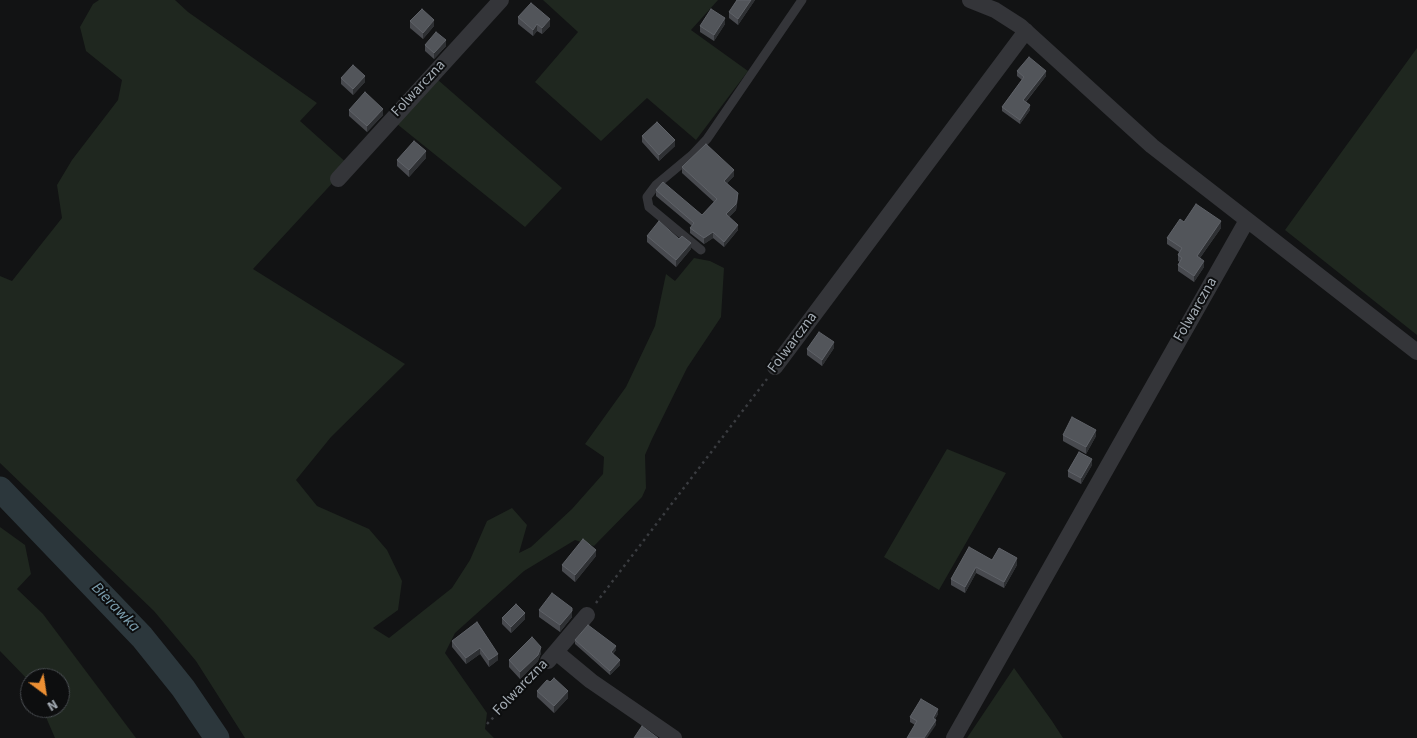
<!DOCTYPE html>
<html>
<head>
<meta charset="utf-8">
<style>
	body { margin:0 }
	#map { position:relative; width:1417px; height:738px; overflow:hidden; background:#121314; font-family:"Source Sans 3",sans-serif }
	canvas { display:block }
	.north { position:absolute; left:20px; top:668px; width:50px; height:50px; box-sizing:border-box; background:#0d0e0f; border:1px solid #494d51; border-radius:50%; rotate:149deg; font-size:14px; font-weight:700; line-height:20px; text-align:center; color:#a4acb4 }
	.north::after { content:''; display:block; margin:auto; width:18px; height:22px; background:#ec8f33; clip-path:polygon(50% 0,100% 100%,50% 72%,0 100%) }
</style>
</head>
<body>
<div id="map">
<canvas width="1417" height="738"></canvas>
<div class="north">N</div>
</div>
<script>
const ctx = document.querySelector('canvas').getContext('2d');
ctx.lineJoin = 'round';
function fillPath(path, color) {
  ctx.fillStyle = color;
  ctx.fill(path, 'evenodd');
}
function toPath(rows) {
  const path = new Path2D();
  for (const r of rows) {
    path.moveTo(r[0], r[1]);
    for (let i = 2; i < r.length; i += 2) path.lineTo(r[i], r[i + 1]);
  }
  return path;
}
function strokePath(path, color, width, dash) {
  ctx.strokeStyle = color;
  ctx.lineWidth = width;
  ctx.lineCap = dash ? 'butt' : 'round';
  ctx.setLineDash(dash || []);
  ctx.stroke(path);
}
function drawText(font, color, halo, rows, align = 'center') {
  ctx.font = font + ' "Source Sans 3",sans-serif';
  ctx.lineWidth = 4;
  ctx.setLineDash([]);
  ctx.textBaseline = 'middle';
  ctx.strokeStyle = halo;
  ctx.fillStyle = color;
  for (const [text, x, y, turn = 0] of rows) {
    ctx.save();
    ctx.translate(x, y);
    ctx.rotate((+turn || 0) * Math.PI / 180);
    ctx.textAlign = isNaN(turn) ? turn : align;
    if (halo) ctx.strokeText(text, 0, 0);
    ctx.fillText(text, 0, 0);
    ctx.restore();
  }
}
fillPath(toPath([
	[99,0,175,0,188,12,317,103,300,121,349,165,253,269,405,364,331,437,296,480,317,506,369,529,387,550,402,581,398,610,373,628,389,638,452,588,470,560,487,521,512,508,527,525,519,553,531,547,572,509,603,474,604,457,585,444,626,387,655,326,666,274,675,281,694,258,710,261,724,268,721,317,687,368,652,439,645,455,646,488,642,497,594,546,575,540,524,571,455,633,445,653,487,713,485,729,494,738,245,738,196,661,154,611,0,463,0,276,12,281,62,218,57,185,72,160,118,100,122,80,86,51,80,27,93,4],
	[543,0,718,0,691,30,748,71,696,140,647,98,601,141,535,82,578,32],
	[1417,48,1417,335,1285,230],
	[438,80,562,188,525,227,397,124],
	[947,449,1006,473,939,590,884,557],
	[0,527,25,545,31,574,17,589,43,614,136,738,55,738,42,708,60,708,60,678,30,678,30,682,0,651],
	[1014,668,1052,721,1063,738,967,738]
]), '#1f271f');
strokePath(toPath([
	[0,489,142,637,183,688,217,738]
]), '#2c373c', 25);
strokePath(toPath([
	[596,603,767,379],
	[487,724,538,671]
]), '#3a3c40', 2.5, [2.5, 4]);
strokePath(toPath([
	[701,250,649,207,647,197,656,185,692,155,707,139,802,0]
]), '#343539', 9);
strokePath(toPath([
	[970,0,995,10,1020,26,1152,146,1417,352],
	[338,179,501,0],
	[775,367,1026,31],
	[556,652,591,681,674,738],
	[548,661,587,615],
	[954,738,1246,222]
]), '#343539', 16);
fillPath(toPath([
	[737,0,755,0,738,25,729,18,729,12],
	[518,17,550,26,542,34,537,31,533,36,518,24],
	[410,21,434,26,423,39,410,28],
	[725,24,714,41,700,32,700,26],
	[425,45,446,46,434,59,425,51],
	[1017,71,1046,76,1026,102,1030,110,1020,124,1002,111,1002,107,1022,80,1017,76],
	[341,78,365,82,353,95,341,84],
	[349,110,383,115,367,132,349,116],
	[642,136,675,146,659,161,642,142],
	[426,158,409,177,397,166,397,160],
	[682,167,734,176,727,183,738,198,736,210,729,217,738,230,724,247,713,238,704,244,690,233,690,228,692,226,656,196,656,190,702,215,714,202,682,173],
	[1184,222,1221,228,1200,258,1204,267,1194,282,1178,271,1178,265,1180,262,1178,261,1178,255,1179,252,1167,244,1167,238],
	[647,236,691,249,676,267,647,242],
	[834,348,822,366,807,355,807,349],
	[1063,435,1096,436,1086,454,1063,441],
	[1092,465,1081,484,1068,477,1068,471],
	[596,556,575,582,562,571,562,565],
	[992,560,1017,565,1004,588,976,573,965,593,951,585,951,579],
	[539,610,572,617,560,632,539,617],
	[502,618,525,619,511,633,502,624],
	[477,622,498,660,489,667,480,654,466,664,452,647,452,641],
	[575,640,616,650,613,654,620,665,610,675,575,644],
	[541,653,538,661,520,679,509,667,509,660],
	[550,682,568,698,554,713,537,697,537,691],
	[938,714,935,719,936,725,915,725,910,722,910,717]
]), '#484a4f');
fillPath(toPath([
	[751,0,755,0,738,25,738,19],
	[725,18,725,24,714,41,714,35],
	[550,19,550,26,542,34,542,28],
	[434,20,434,26,423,39,423,33],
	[537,24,537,31,533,36,533,30],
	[446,40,446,46,434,59,434,53],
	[1046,71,1046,76,1023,105,1023,100],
	[365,76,365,82,353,95,353,89],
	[1030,105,1030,110,1020,124,1020,120],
	[383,109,383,115,367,132,367,126],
	[675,140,675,146,659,161,659,155],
	[426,151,426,158,409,177,409,170],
	[734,170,734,176,724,186,724,181],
	[738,193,736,210,726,220,726,214],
	[1221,221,1221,228,1197,262,1197,256],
	[738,225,738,230,724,247,724,242],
	[713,232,713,238,704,244,704,238],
	[691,243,691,249,676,267,676,260],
	[1204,261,1204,267,1194,282,1194,276],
	[834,342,834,348,822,366,822,360],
	[1096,430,1096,436,1086,454,1086,447],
	[1092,459,1092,465,1081,484,1081,478],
	[596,550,596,556,575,582,575,575],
	[1017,558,1017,565,1004,588,1004,582],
	[976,567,976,573,965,593,965,587],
	[572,611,572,617,560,632,560,625],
	[525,613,525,619,511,633,511,627],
	[616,646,616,650,611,656,611,652],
	[541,647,541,653,538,661,520,679,520,672],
	[480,648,480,654,466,664,466,658],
	[498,654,498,660,489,667,489,660],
	[620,660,620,665,610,675,610,671],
	[568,691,568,698,554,713,554,706],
	[938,709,938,714,933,723,933,718],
	[936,720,936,725,927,738,924,738]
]), '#2e3033');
const building = toPath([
	[737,0,751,0,738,19,729,12,737,0],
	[531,3,550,19,542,28,537,24,533,30,518,17,531,3],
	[422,9,434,20,423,33,410,21,422,9],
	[711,9,725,18,714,35,700,26,711,9],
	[436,32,446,40,434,53,425,45,436,32],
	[1029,57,1046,71,1023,100,1030,105,1020,120,1002,107,1024,77,1017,71,1029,57],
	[353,65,365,76,353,89,341,78,353,65],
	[365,92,383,109,367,126,349,110,365,92],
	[657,122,675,140,659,155,642,136,657,122],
	[414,141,426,151,409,170,397,160,414,141],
	[706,144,734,170,724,181,738,193,736,204,726,214,738,225,724,242,713,232,704,238,690,228,694,223,656,190,663,182,702,215,717,199,682,167,706,144],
	[1196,204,1221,221,1197,256,1204,261,1194,276,1178,265,1182,258,1178,255,1182,248,1167,238,1180,219,1184,222,1196,204],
	[659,221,679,239,682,236,691,243,676,260,647,236,659,221],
	[819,332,834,342,822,360,807,349,819,332],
	[1072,417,1096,430,1086,447,1063,435,1072,417],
	[1079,452,1092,459,1081,478,1068,471,1079,452],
	[583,539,596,550,575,575,562,565,583,539],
	[969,547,992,560,999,548,1017,558,1004,582,976,567,965,587,951,579,969,547],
	[552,593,572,608,572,611,560,625,539,610,552,593],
	[516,604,525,613,511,627,502,618,516,604],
	[477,622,498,654,489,660,480,648,466,658,452,641,477,622],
	[588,625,616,646,611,652,620,660,610,671,575,640,588,625],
	[532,637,541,647,538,655,520,672,509,660,532,637],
	[554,678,568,691,554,706,537,691,547,680,550,682,554,678],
	[921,699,938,709,933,718,936,720,924,738,907,738,917,721,910,717,921,699],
	[642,726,658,738,634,738,642,726]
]);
fillPath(building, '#52555a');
strokePath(building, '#5f6268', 1);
drawText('15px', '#a4acb4', '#0d0e0f', [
	["Folwarczna",419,89,-47],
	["Folwarczna",1196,310,-60],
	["Folwarczna",793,343,-53],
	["Folwarczna",521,688,-46]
]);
drawText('italic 16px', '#7c9faf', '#0d0e0f', [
	["Bierawka",115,608,46]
]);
</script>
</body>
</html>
